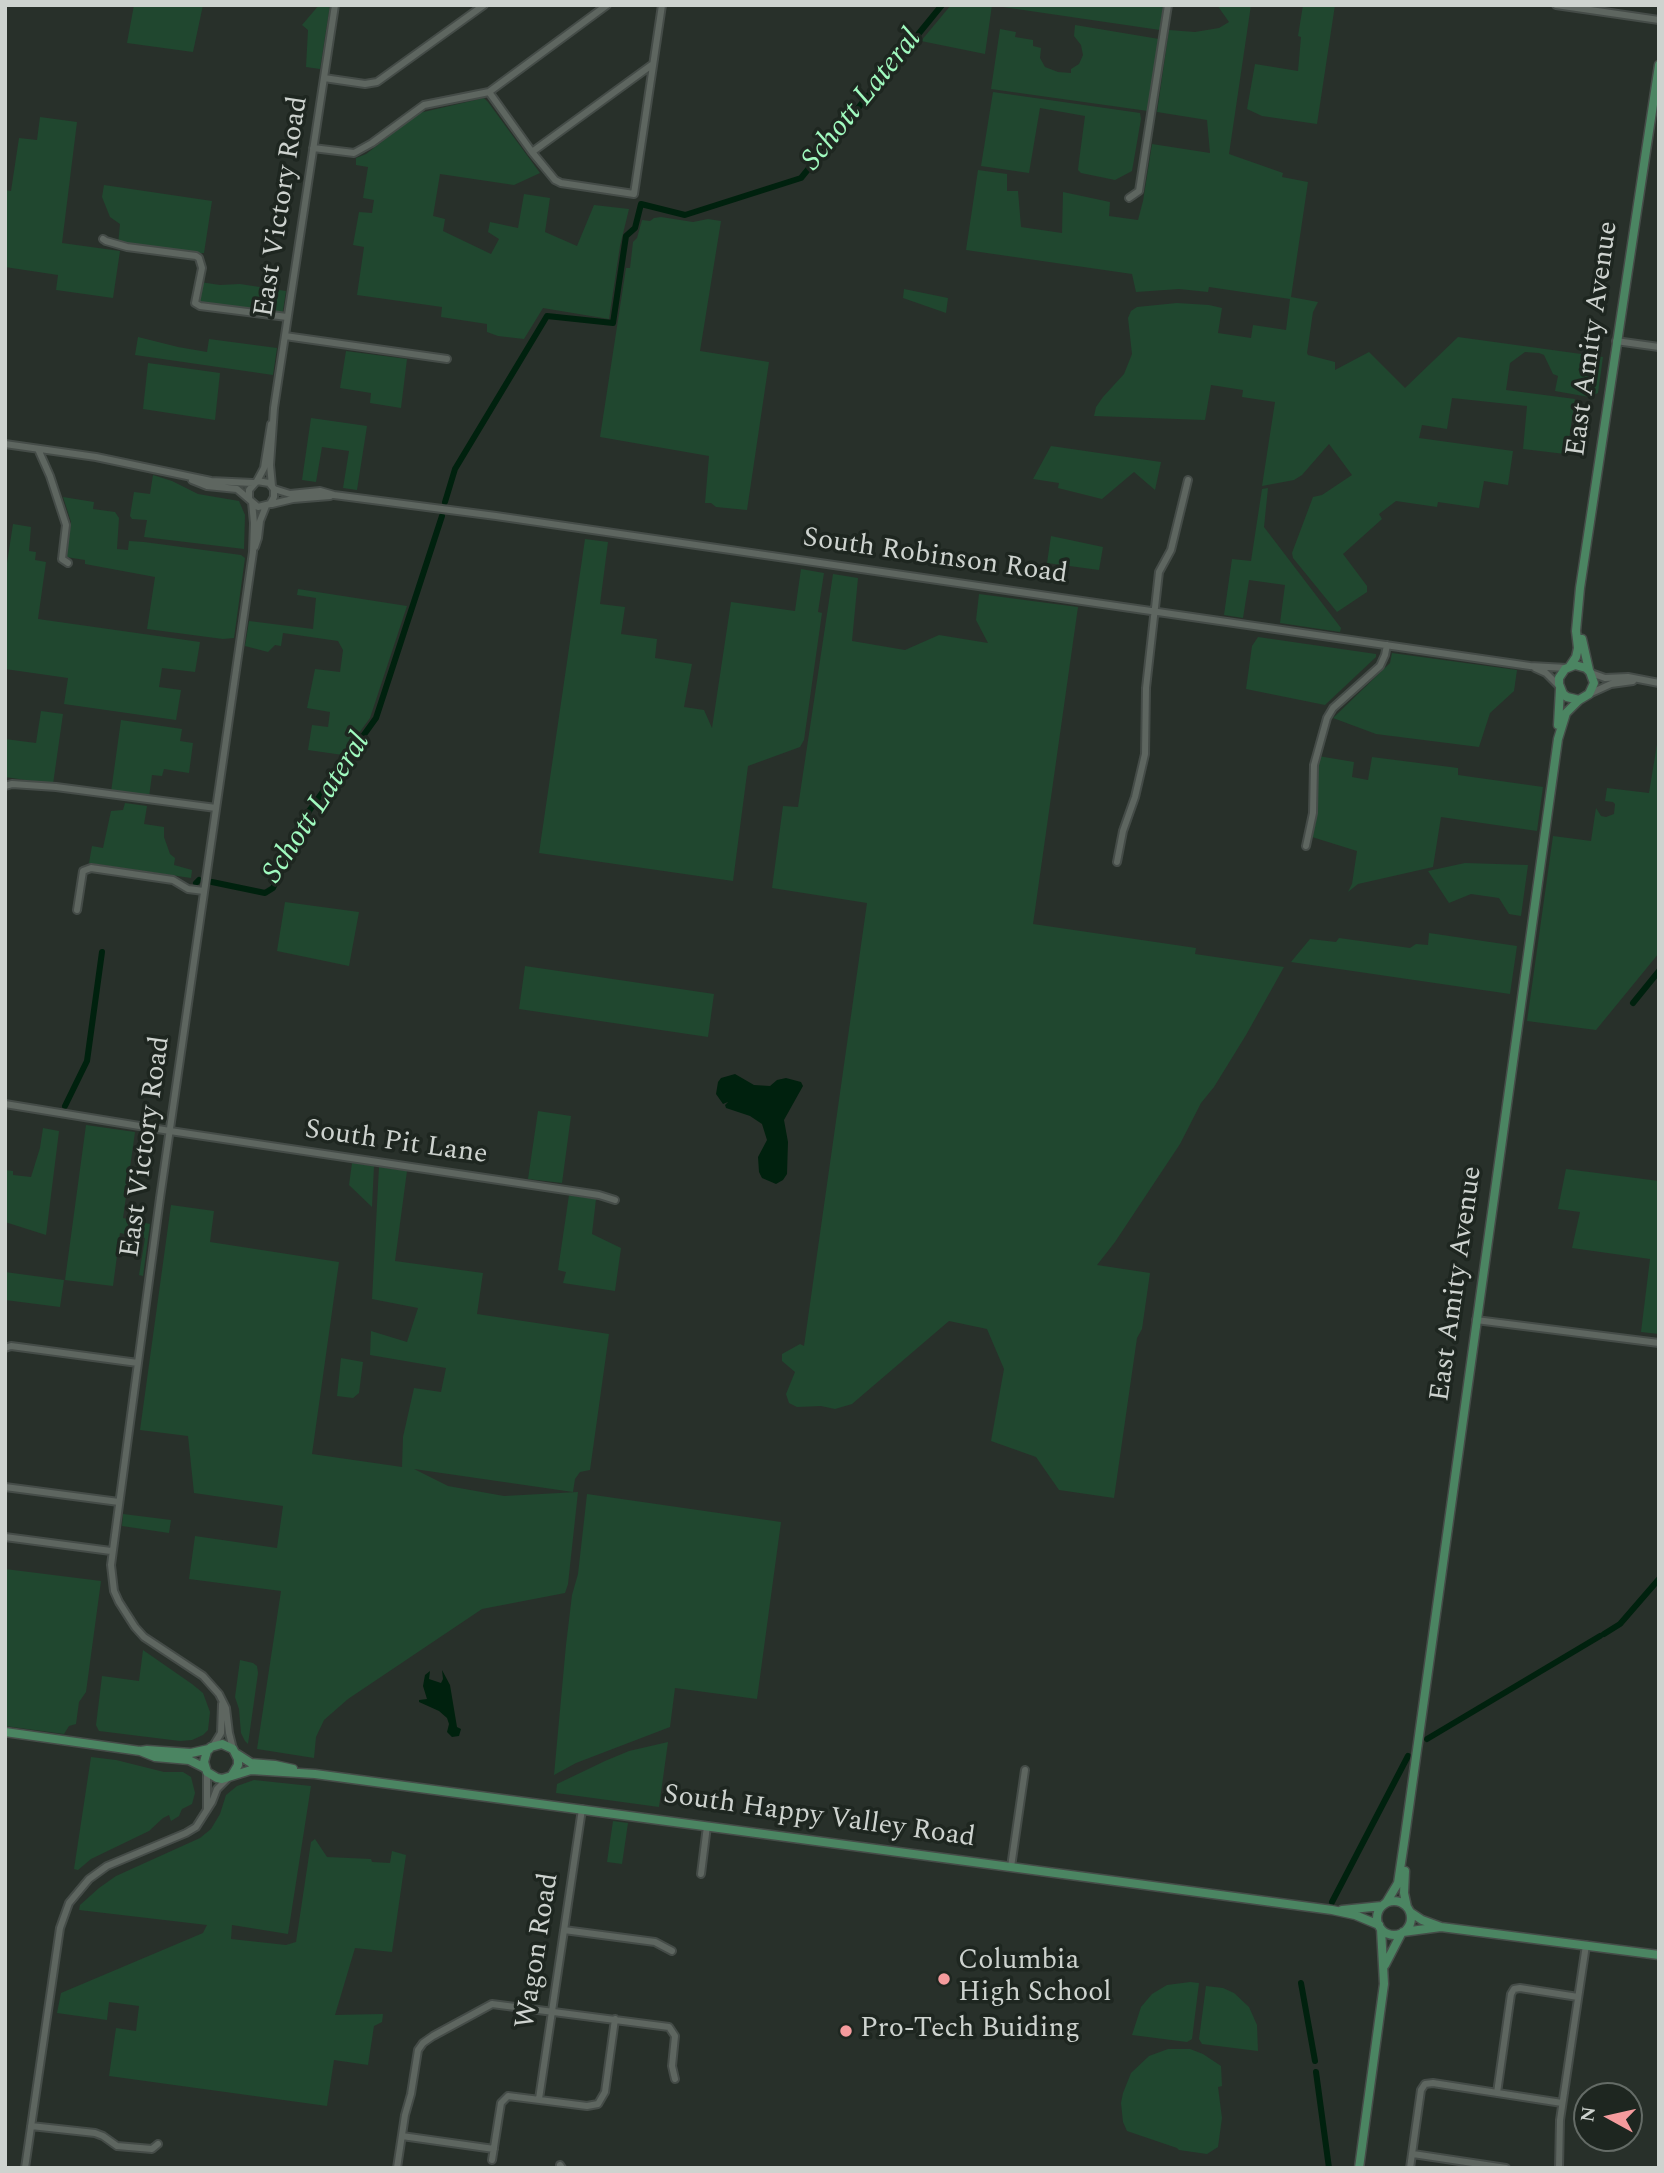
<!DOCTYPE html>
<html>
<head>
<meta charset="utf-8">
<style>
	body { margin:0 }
	#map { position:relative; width:1664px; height:2173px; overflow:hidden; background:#28302a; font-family:Spectral,serif }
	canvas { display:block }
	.frame { position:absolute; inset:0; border:7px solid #ced3cf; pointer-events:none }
	.north { position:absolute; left:1573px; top:2082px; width:70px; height:70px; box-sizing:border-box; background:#1e2620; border:2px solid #646b66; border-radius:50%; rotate:278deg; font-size:19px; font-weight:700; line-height:28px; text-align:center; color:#ced3cf }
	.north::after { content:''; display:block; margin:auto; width:24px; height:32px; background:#f59b9d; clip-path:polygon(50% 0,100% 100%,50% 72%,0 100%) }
</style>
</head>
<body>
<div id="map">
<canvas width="1664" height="2173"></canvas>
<div class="frame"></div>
<div class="north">N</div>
</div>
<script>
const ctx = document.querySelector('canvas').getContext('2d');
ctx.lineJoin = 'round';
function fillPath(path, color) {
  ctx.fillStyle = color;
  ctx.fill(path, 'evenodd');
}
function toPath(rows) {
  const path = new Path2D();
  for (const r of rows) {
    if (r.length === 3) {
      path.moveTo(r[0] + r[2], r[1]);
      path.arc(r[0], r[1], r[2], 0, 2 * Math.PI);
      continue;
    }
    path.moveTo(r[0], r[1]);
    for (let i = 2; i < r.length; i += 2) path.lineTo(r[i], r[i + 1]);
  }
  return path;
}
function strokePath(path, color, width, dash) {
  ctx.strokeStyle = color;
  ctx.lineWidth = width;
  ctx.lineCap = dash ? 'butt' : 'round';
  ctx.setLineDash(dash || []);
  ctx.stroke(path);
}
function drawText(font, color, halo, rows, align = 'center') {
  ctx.font = font + ' Spectral,serif';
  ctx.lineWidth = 7;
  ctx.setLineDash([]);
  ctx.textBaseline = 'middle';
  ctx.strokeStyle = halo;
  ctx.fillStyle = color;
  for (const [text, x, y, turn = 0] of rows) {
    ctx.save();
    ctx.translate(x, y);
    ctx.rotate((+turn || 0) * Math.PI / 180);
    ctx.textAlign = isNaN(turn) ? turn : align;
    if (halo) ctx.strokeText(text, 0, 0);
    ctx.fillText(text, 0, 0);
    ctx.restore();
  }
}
fillPath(toPath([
	[134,5,203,5,193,52,127,43],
	[319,5,330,5,320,69,306,67,308,30,302,25],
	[951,5,992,5,985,54,921,41],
	[1004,5,1163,5,1160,30,1003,7],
	[1217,5,1251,5,1229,154,1283,173,1282,177,1308,182,1291,297,1318,302,1313,312,1307,353,1308,355,1335,362,1335,370,1369,352,1405,388,1458,337,1603,357,1598,393,1589,397,1555,391,1558,376,1553,374,1544,355,1539,353,1525,352,1510,363,1506,390,1575,399,1567,452,1565,454,1523,449,1527,406,1452,398,1447,429,1422,425,1419,438,1513,451,1508,485,1484,481,1479,508,1438,502,1437,507,1396,501,1379,514,1382,519,1343,554,1367,586,1367,592,1337,612,1293,558,1292,553,1313,497,1322,495,1352,475,1329,444,1302,475,1294,480,1262,486,1275,402,1242,397,1243,390,1211,385,1205,420,1094,416,1096,407,1103,397,1124,374,1132,354,1128,318,1131,311,1137,307,1177,303,1209,305,1222,308,1218,333,1251,338,1253,325,1286,330,1290,299,1209,287,1208,292,1179,289,1136,292,1132,274,966,250,978,170,1007,174,1007,191,1018,191,1021,227,1062,233,1063,192,1110,202,1109,216,1138,220,1143,201,1152,144,1210,153,1207,120,1157,112,1169,30,1195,32,1219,28,1229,22],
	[1303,5,1335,5,1317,124,1262,116,1247,109,1255,64,1298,71,1301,37,1298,36],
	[1075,25,1159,39,1148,111,991,89,1000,29,1016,32,1015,37,1033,40,1033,46,1041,48,1040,58,1045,67,1058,72,1071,73,1071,69,1079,64,1083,55,1081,45,1074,36],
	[993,92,1140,113,1141,119,1132,171,1115,180,1081,173,1078,170,1079,161,1085,116,1040,108,1029,173,981,166],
	[484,98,488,102,540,173,514,185,440,174,433,216,445,219,443,231,491,254,499,239,488,232,490,222,518,228,524,194,550,198,545,232,577,246,594,205,629,209,620,246,609,319,543,308,524,339,498,336,487,332,487,324,441,317,442,307,357,295,364,247,353,245,359,212,372,213,374,200,363,198,368,167,356,165,356,158,366,154,419,113],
	[40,117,77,122,62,243,120,251,113,298,56,290,58,275,5,267,5,190,11,191,19,138,37,140],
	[104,185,212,201,204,253,184,254,118,245,120,224,110,217,102,197],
	[661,217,693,222,708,219,721,221,700,351,769,362,747,510,716,507,711,503,705,503,709,456,600,437,626,268,630,268,633,242,637,238,642,220,650,221,654,218],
	[200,282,220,285,240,284,286,291,282,317,197,305],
	[904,289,948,298,946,313,903,298],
	[138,337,178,347,207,352,209,339,277,348,273,375,135,355],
	[346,351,407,359,401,408,370,403,371,393,340,388],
	[148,363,220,373,215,420,143,409],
	[311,418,367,426,357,490,343,488,349,451,322,447,316,482,302,480],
	[1051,446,1161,462,1155,490,1134,472,1102,499,1058,488,1059,483,1033,479],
	[153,475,172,481,198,494,239,501,245,515,244,549,144,537,147,520,132,519,130,516,134,492,150,494],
	[1268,488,1264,527,1341,628,1340,632,1280,623,1285,585,1249,580,1243,618,1224,615,1232,559,1251,561,1262,489],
	[63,497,94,502,93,509,115,512,119,518,117,549,128,550,129,541,144,542,241,555,245,558,234,638,223,639,147,629,155,577,85,564,85,560,66,557,71,522],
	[13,524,31,527,29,551,36,552,35,560,46,562,38,619,200,642,195,672,162,668,159,687,181,690,176,720,64,704,68,678,5,669,5,576],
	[1051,536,1103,547,1099,570,1047,563],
	[585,539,608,542,600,604,625,607,621,634,657,639,655,658,692,664,684,707,704,710,712,728,731,602,795,611,801,569,824,573,818,612,822,613,804,740,800,747,748,766,733,881,539,853],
	[833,574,858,578,852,641,905,650,939,635,988,643,976,620,979,594,1078,607,1033,924,1196,948,1195,954,1284,967,1246,1035,1214,1087,1201,1103,1180,1144,1115,1242,1097,1265,1150,1273,1142,1329,1137,1338,1114,1498,1059,1490,1036,1457,991,1441,1004,1369,987,1329,949,1321,852,1404,835,1409,821,1406,797,1407,789,1403,786,1394,795,1372,782,1361,782,1354,800,1344,804,1346,867,903,772,888,783,806,798,807],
	[298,589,407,606,370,718,343,755,308,750,312,725,328,727,330,712,307,708,315,669,340,672,343,650,338,641,283,633,281,646,275,645,268,652,245,646,249,621,313,629,316,598,297,595],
	[1258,637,1376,654,1376,657,1325,705,1246,689,1252,646],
	[1392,653,1517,670,1514,691,1490,713,1479,747,1376,734,1333,718,1390,663],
	[41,711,63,714,53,784,5,777,5,739,36,743],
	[121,720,182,729,180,741,193,743,189,773,164,769,162,776,152,775,149,797,111,792],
	[1659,732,1659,953,1596,1030,1527,1021,1553,836,1591,841,1596,808,1601,816,1606,817,1614,814,1615,804,1613,802,1605,801,1607,788,1649,793],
	[1318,756,1354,762,1352,777,1368,780,1372,757,1458,768,1458,775,1543,787,1537,831,1441,817,1433,867,1358,884,1348,892,1352,884,1357,851,1312,837,1316,821,1316,767],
	[125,803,147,806,144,824,164,827,164,837,170,854,175,858,174,865,192,870,191,878,89,863,92,846,103,848,111,811,123,810],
	[1465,863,1528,865,1521,916,1509,914,1499,898,1471,894,1449,903,1428,871],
	[285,902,359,912,349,966,277,951],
	[1429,933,1517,946,1510,994,1291,962,1310,939,1336,942,1339,938,1410,948,1416,944,1428,945],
	[525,966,714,994,708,1037,519,1009],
	[538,1111,571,1116,562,1183,528,1179],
	[86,1125,135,1132,123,1218,150,1224,143,1276,139,1275,145,1238,120,1233,113,1286,65,1280],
	[43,1128,59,1131,46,1235,5,1222,5,1170,13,1171,13,1175,31,1177,40,1148],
	[352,1163,374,1166,372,1207,349,1185],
	[379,1167,407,1171,395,1261,483,1273,477,1314,609,1334,590,1470,580,1472,575,1479,573,1492,414,1469,448,1486,504,1496,578,1492,568,1584,565,1593,482,1609,348,1699,324,1720,316,1737,314,1758,257,1749,281,1591,189,1579,195,1536,277,1548,283,1506,194,1493,188,1436,140,1430,171,1205,214,1211,210,1242,339,1262,312,1454,402,1467,403,1437,414,1388,441,1392,446,1368,370,1355,371,1331,407,1342,418,1308,372,1299],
	[1566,1169,1659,1181,1659,1334,1641,1332,1650,1259,1572,1248,1580,1212,1558,1209],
	[569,1195,596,1199,592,1234,621,1248,615,1291,563,1283,566,1272,558,1270],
	[5,1272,64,1280,60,1307,5,1300],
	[341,1358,363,1362,359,1393,353,1398,337,1396],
	[587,1494,781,1522,757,1699,675,1688,670,1727,576,1763,554,1775,566,1645,572,1595,578,1574],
	[123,1514,171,1520,169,1533,122,1526],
	[5,1569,101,1581,86,1692,79,1702,76,1724,69,1726,64,1734,5,1726],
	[143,1650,192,1684,203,1693,210,1712,208,1730,203,1735,192,1740,180,1741,99,1731,96,1725,102,1676,139,1681],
	[240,1660,253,1663,257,1666,258,1673,248,1744,245,1741,241,1733,239,1709,235,1697],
	[668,1742,659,1807,556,1793,557,1784,605,1761,629,1751],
	[91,1757,116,1760,164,1772,183,1772,191,1777,195,1793,192,1804,182,1809,179,1816,171,1821,169,1815,163,1818,149,1831,91,1859,78,1870,74,1869],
	[254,1780,311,1786,288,1934,232,1925,231,1939,286,1945,296,1942,311,1842,315,1839,327,1857,371,1859,372,1862,390,1863,392,1851,406,1855,392,1952,355,1948,335,2015,383,2014,382,2022,374,2026,368,2065,334,2060,327,2106,109,2076,116,2028,136,2031,139,2006,109,2002,107,2020,57,2013,61,1993,203,1933,207,1925,79,1910,80,1905,99,1888,116,1876,200,1838,211,1829,220,1814,226,1795,237,1786],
	[613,1821,628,1823,622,1864,607,1862],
	[1190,1982,1199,1983,1192,2039,1187,2042,1132,2035,1141,2007,1152,1994,1167,1985],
	[1206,1986,1223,1988,1234,1993,1249,2007,1257,2025,1258,2051,1202,2044,1199,2039],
	[1168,2049,1190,2049,1203,2054,1221,2066,1222,2086,1218,2087,1222,2118,1218,2147,1207,2154,1179,2150,1177,2148,1127,2131,1123,2122,1121,2103,1123,2093,1131,2073,1149,2056]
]), '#20472f');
fillPath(toPath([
	[735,1074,754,1085,770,1086,777,1080,786,1078,801,1082,803,1086,784,1120,788,1142,787,1174,783,1180,776,1184,762,1178,759,1172,758,1157,767,1140,762,1124,750,1116,726,1108,725,1105,728,1102,723,1104,716,1094,718,1082,721,1078],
	[442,1670,450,1685,457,1727,461,1729,459,1736,452,1737,447,1732,449,1724,447,1718,439,1711,419,1702,419,1700,427,1699,423,1686,425,1675,430,1671,429,1679,441,1683,443,1679]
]), '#00210e');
strokePath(toPath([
	[445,502,455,469,547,316,613,323,626,236,635,228,641,204,685,215,801,178,942,5],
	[212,882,265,893,273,888,309,811,376,718,442,516],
	[196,883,199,880],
	[1633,1003,1659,971],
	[65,1106,87,1061,102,952],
	[1604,1634,1620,1624,1659,1579],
	[1427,1739,1600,1636],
	[1332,1902,1408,1756],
	[1301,1983,1315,2061],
	[1316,2072,1329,2168]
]), '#00210e', 6);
const minor = toPath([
	[1556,5,1659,20],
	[324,78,365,84,377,82,484,5],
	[489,92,532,152,555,180,561,183,634,194,662,5],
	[313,148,354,153,372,143,424,105,489,92,607,5],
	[532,152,653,64],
	[1129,198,1139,191,1168,5],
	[103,239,106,241,127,247,196,256,199,258,202,268,195,303,200,306,287,317],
	[285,336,447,359],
	[1616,341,1659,347],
	[5,444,96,457,211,481,253,483],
	[38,449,50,476,66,525,62,559,68,563],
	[192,480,207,486,237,489,258,507,270,504,274,497,274,489,269,483,257,481,249,490,249,499],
	[257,481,264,468,271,424],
	[272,486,270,465,274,408,335,5],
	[274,489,290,494,320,491,334,495,496,516,1468,657,1530,666,1567,668],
	[272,504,293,499,330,496],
	[255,547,258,538,260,521,266,506],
	[1535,668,1546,673,1559,686],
	[1591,673,1605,678,1628,677,1659,683],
	[1589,694,1611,684,1633,681],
	[5,786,12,784,56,787,216,808],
	[1306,846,1313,813,1314,765,1327,718,1333,708,1380,666,1385,655,1387,645],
	[1117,862,1123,831,1135,797,1145,754,1146,688,1159,572,1171,550,1188,480],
	[77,910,83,871,91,868,173,880,188,889,204,891],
	[5,1104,170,1131,599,1195,615,1200],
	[1476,1320,1659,1343],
	[5,1348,11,1346,138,1363],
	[5,1487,119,1502],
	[5,1537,111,1551],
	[213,1746,221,1733,222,1704],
	[233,1749,229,1733,226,1708,219,1694,203,1676,144,1637,135,1627,119,1602,114,1591,111,1565,160,1198,253,552,254,523,252,502],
	[207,1809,207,1772],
	[1011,1867,1025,1770],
	[701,1874,707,1826],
	[564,1930,655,1942,672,1951],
	[1497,2093,1511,1994,1514,1989,1520,1988,1578,1997],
	[539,2099,582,1809],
	[31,2126,95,2133,103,2136,117,2146,152,2149,158,2144],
	[402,2136,494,2149],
	[1413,2154,1506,2168],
	[492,2160,501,2103,508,2096,587,2106,598,2104,605,2092,615,2019],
	[560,2165,562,2168],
	[25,2168,60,1928,69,1903,89,1879,107,1866,186,1833,196,1827,212,1802,217,1789,227,1779],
	[397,2168,405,2115,411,2094,418,2050,423,2043,433,2036,492,2004,669,2027,675,2036,672,2066,675,2079],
	[1410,2168,1421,2090,1425,2084,1433,2083,1562,2103],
	[1559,2168,1560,2120,1586,1945]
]);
const major = toPath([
	[1582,639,1589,670],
	[1570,666,1576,657,1578,648,1576,631,1580,588,1659,65],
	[1558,725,1560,689],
	[5,1732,140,1751,147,1750,191,1753,209,1749],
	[140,1751,155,1757,189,1760,205,1768],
	[237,1754,251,1763,275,1765,293,1769],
	[232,1775,238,1765,238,1759,233,1749,222,1744,211,1747,207,1751,204,1762,207,1772,217,1778,222,1779,251,1770,315,1774,1332,1910,1355,1915,1379,1925],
	[1405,1871,1404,1893,1407,1907],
	[1394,1918,17],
	[1386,1903,1398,1883,1405,1836,1558,739,1566,713,1579,700,1589,694,1594,683,1590,672,1586,668,1575,665,1565,669,1559,678,1559,684,1563,694,1567,697,1579,700],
	[1342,1910,1382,1906],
	[1410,1912,1422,1920,1441,1927,1659,1955],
	[1403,1932,1441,1927],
	[1385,1965,1401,1934],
	[1359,2168,1384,1984,1381,1929]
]);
strokePath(minor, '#454c48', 10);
strokePath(major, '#454c48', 11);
strokePath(minor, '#5e6660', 6);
strokePath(major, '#4b8562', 8);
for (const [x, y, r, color] of [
	[944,1979,7,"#f59b9d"],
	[846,2031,7,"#f59b9d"]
]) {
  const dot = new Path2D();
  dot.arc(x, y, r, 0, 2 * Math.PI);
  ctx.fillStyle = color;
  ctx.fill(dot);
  strokePath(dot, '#1e2620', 2.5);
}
drawText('28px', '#ced3cf', '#1e2620', [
	["East Victory Road",283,207,-81],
	["East Amity Avenue",1594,339,-82],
	["South Robinson Road",935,558,8],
	["South Pit Lane",396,1144,8],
	["East Victory Road",147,1147,-82],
	["East Amity Avenue",1458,1284,-82],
	["South Happy Valley Road",819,1818,8],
	["Wagon Road",539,1951,-81]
]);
drawText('28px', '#ced3cf', '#1e2620', [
	["Columbia",958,1963],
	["High School",958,1995],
	["Pro-Tech Buiding",860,2031]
], 'left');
drawText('italic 30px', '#a0fabf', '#1e2620', [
	["Schott Lateral",863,101,-51],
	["Schott Lateral",318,809,-57]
]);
</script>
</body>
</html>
